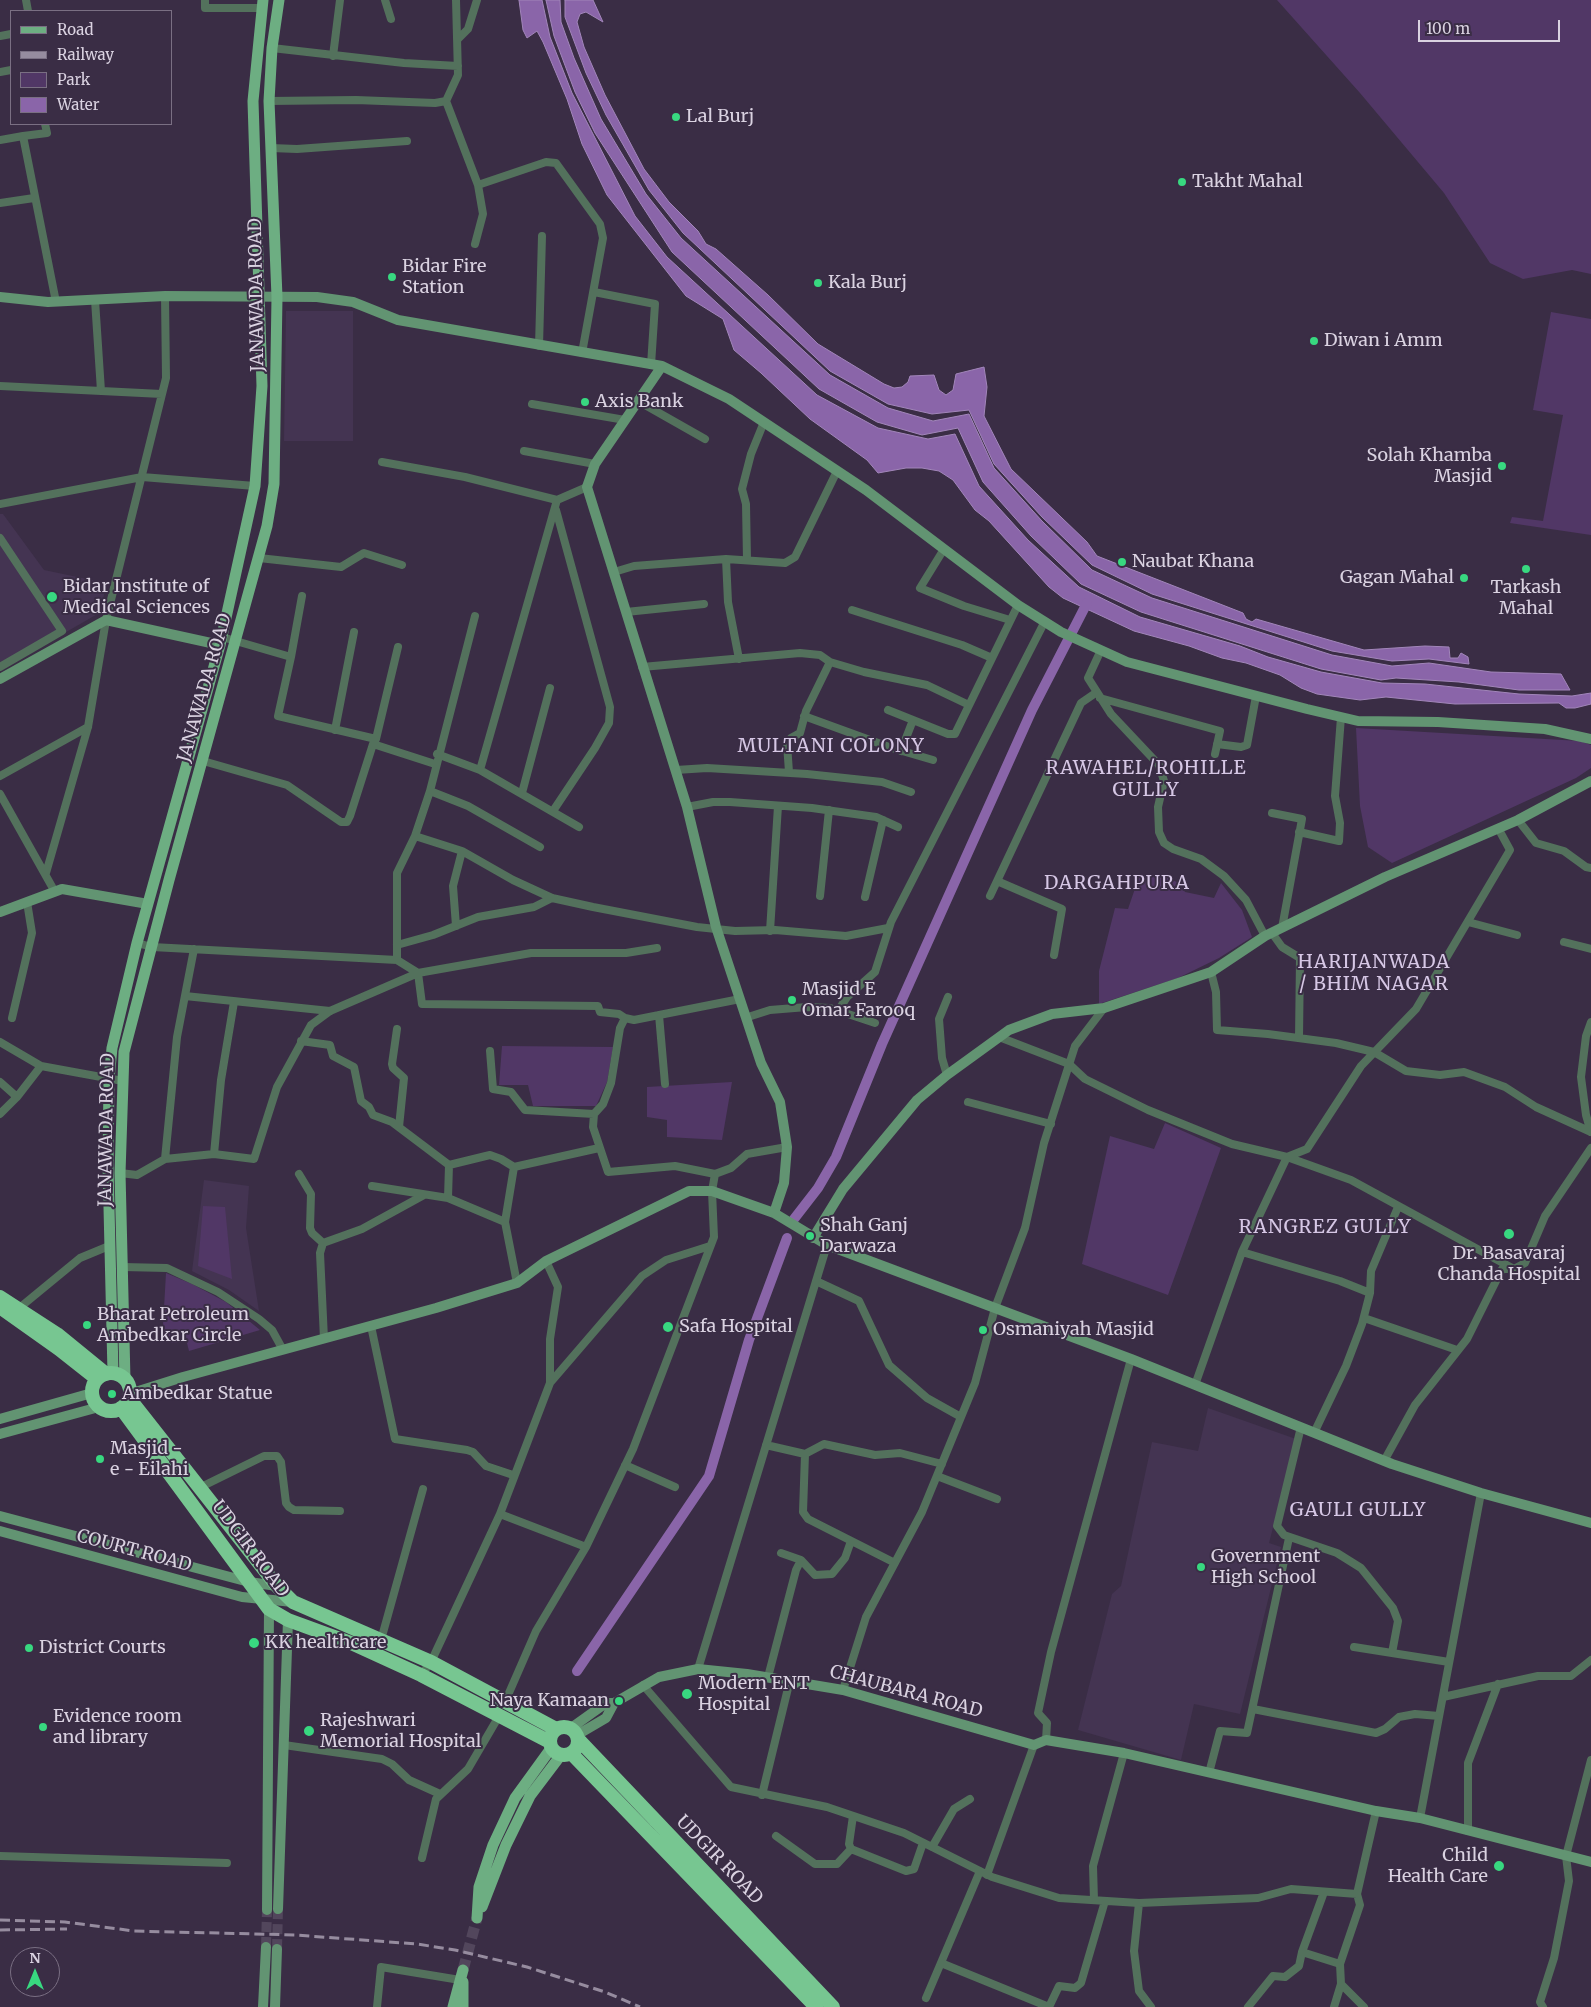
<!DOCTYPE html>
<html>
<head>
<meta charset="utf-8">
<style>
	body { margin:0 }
	#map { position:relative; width:1591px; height:2007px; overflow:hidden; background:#3a2d45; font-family:Merriweather,serif }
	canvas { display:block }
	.legend { position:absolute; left:10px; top:10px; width:162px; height:115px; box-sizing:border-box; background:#3a2d45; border:1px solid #7a6f83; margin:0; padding:6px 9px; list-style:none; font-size:15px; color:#dad2e1 }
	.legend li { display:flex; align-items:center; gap:10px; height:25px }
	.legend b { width:25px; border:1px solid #7a6f83 }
	.north { position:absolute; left:10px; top:1947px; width:50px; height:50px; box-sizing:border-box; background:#3a2d45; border:1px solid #7a6f83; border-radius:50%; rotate:0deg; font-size:14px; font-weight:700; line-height:20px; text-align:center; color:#dad2e1 }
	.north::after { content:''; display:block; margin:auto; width:18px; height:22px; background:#38d880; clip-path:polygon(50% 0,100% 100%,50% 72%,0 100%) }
	.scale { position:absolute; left:1418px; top:20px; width:142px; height:22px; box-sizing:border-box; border:2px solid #dad2e1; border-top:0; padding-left:6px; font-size:15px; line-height:18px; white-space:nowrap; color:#dad2e1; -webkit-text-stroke:4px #3a2d45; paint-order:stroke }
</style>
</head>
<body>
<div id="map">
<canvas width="1591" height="2007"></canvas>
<ul class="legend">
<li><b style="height:6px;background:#6dae82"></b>Road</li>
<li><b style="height:6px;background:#968c9f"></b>Railway</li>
<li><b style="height:14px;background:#513766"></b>Park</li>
<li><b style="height:14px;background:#8a65a9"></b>Water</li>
</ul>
<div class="north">N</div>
<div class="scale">100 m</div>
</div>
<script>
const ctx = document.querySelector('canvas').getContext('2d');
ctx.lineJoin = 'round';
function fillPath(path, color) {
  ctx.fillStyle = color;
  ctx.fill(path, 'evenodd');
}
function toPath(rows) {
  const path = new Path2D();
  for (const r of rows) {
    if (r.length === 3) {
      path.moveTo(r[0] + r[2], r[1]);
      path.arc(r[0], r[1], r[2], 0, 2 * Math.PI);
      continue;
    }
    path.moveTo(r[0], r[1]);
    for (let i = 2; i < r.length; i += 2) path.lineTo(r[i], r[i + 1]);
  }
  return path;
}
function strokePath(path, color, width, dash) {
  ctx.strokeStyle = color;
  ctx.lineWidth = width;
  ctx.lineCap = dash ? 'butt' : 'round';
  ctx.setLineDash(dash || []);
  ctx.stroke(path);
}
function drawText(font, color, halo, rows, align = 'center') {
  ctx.font = font + ' Merriweather,serif';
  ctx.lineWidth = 4;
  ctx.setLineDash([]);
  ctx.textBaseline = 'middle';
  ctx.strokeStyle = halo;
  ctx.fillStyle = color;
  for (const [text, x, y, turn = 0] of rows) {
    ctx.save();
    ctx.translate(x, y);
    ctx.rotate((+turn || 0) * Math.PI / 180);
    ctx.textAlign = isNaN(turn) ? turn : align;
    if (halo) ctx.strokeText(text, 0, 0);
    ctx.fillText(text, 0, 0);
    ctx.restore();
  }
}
fillPath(toPath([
	[286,311,353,311,353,441,284,441],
	[0,514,3,514,44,570,106,583,101,612,0,670],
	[204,1180,249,1186,246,1228,259,1311,229,1290,192,1271],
	[1208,1408,1296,1439,1269,1543,1281,1547,1240,1714,1194,1704,1181,1760,1078,1730,1112,1594,1121,1586,1152,1442,1198,1451]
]), '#443452');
fillPath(toPath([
	[1277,0,1591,0,1591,274,1572,270,1523,279,1490,263,1444,193,1360,93],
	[1551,312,1591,319,1591,535,1510,523,1512,517,1543,521,1563,415,1533,410],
	[1356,728,1580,741,1591,745,1591,768,1576,778,1392,863,1368,847,1360,806],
	[1140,874,1168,878,1179,883,1185,892,1214,898,1221,883,1242,910,1252,937,1219,958,1178,978,1099,1004,1099,971,1115,908,1128,909],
	[502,1046,613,1047,607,1082,596,1106,533,1106,528,1085,499,1085],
	[732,1082,722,1140,667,1137,667,1120,647,1117,647,1087],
	[1165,1123,1221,1148,1168,1295,1082,1264,1110,1136,1154,1149],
	[203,1206,225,1207,232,1279,198,1266],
	[166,1273,192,1284,226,1302,260,1330,189,1351,187,1343,162,1343]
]), '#513766');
const water = toPath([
	[519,0,542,0,550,37,572,93,635,216,667,257,817,395,878,428,928,439,955,434,979,486,1028,540,1079,587,1140,617,1240,646,1268,657,1321,672,1382,683,1425,684,1519,694,1572,696,1591,693,1591,704,1575,708,1566,708,1559,703,1455,704,1386,697,1360,700,1317,694,1301,688,1280,675,1246,663,1222,658,1189,646,1134,631,1063,598,1049,587,989,521,975,510,953,480,939,471,922,468,906,468,878,473,867,460,810,419,761,373,734,350,723,319,686,296,607,195,582,144,567,99,543,42,537,31,527,38,523,30,519,0],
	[546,0,560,0,561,22,574,58,601,119,646,194,681,238,830,375,888,408,933,421,969,414,994,468,1042,521,1092,570,1152,598,1332,655,1392,666,1429,663,1491,672,1561,674,1570,690,1519,690,1459,682,1396,678,1381,680,1321,669,1141,612,1081,584,1031,536,983,482,958,428,922,435,877,422,819,389,672,252,595,133,575,92,554,36,546,0],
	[565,0,593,0,603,22,586,12,580,14,577,22,584,47,605,95,644,169,669,202,698,231,706,244,716,249,768,295,818,344,884,384,894,388,902,387,908,382,910,376,934,375,939,390,946,395,953,390,956,374,984,367,987,387,984,416,1011,469,1087,542,1097,556,1243,613,1246,619,1252,622,1256,619,1364,650,1425,646,1449,647,1450,658,1458,658,1461,653,1468,657,1469,664,1429,659,1392,661,1332,651,1152,594,1092,565,1042,517,994,464,969,410,932,414,888,404,830,371,683,233,649,190,606,115,586,73,565,17,565,0]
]);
fillPath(water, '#8a65a9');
strokePath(water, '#a286ba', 1);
strokePath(toPath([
	[794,1219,818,1188,836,1157,882,1044,1032,710,1087,603],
	[577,1671,709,1476,749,1340,787,1238]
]), '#8a65a9', 10);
strokePath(toPath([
	[266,1947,267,1910],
	[277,1949,278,1909]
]), '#52465c', 10, [10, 5]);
strokePath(toPath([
	[463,1970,477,1918]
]), '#52465c', 11, [11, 5.5]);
strokePath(toPath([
	[26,0,28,11],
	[205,0,205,8,262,8],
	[385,0,391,19],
	[0,36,11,34],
	[458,39,468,29,477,0],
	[272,48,404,63,458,66],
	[333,56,340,0],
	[0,72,11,70],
	[269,101,356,100,435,103,446,101,478,185,546,162,556,163,600,224,603,238,582,353],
	[446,101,458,75,456,0],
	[23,136,47,133,45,124],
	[0,140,23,136,56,302],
	[271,148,297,149,407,141],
	[0,203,34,198],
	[475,244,483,214,478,185],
	[594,292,655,304,651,365],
	[95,300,101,391],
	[539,346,542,236],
	[0,386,162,394],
	[638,401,705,439],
	[532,404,625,420],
	[524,451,595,464],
	[382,462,465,477,557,500],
	[0,504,142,477,255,486],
	[0,538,62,631,0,667],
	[944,549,920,588,964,606,1010,620],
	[259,558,341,567,364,553,402,565],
	[726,559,728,602,739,659],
	[747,560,746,504,742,489,751,454,764,422],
	[614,572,634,566,726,559,785,563,795,557,837,471],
	[852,610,962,645,992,658],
	[626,612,704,604],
	[222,637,291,657,278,716,376,739,373,744,435,764],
	[1101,650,1088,678,1111,714,1159,765,1164,781,1158,807,1159,832,1164,843,1173,849,1201,859,1224,876,1246,900,1265,936],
	[291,657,302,596],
	[642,667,800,653,820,655,830,662,864,672,927,685,969,705],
	[1100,698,1220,731,1215,754],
	[888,710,948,734,955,734,1018,605],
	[804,716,892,748,933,760],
	[335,730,354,632],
	[376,739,398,647],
	[1217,744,1241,747,1247,745,1256,696],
	[901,751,913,720],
	[437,754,480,770,579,827],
	[203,761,287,785,341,822,347,822,350,816,373,744],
	[480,770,557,500,587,487],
	[676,770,707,768,807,774,882,782,911,792],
	[789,772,787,744,791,738,800,733,806,711,830,662],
	[0,776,88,727],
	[430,791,468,806,540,847],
	[522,793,550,688],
	[0,794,55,892],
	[687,807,713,802,730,802,812,808,876,817,898,827],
	[553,811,595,748,609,723,610,707,556,510],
	[1272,813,1302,819,1282,928],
	[1518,820,1536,843,1564,851,1586,867,1591,868],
	[1299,832,1339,841,1340,823,1335,796,1341,717],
	[415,836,462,851,513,880,552,898,593,907,697,927,735,931,775,930,846,936,888,928],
	[46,873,88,727,106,620,166,378,165,296],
	[997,881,1062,909,1054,955],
	[820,896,829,810],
	[990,896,1081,703,1097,692],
	[865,897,883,820],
	[1468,922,1517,935],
	[456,926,453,886,462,851],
	[770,931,778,806],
	[1272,933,1282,947,1300,958,1299,1038],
	[1564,942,1591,949],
	[137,943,152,947,397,960,397,873,415,836,430,791,475,616],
	[397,945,433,935,478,917,534,907,552,898],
	[397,960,418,973,422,1004,598,1006,600,1012,619,1014,625,1018,634,1020,740,999],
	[1211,972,1216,992,1217,1030,1268,1034,1336,1043,1374,1052,1406,1071,1440,1075,1464,1072,1505,1087,1536,1107,1591,1132],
	[185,996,330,1011],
	[838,1011,847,997,875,972,891,922,1045,621],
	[659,1015,665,1084],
	[748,1017,770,1010,807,1007,830,1008,875,1023],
	[12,1018,32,933,27,902],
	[625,1018,620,1028,611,1083,603,1104,594,1114,593,1127,608,1172,675,1166,715,1174,731,1168,747,1154,787,1147],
	[1591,1022,1586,1036,1581,1077,1586,1115,1591,1132],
	[397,1029,392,1064,393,1068,404,1078,399,1127],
	[999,1037,1069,1064,1085,1079,1148,1110,1232,1144,1287,1157,1351,1180,1514,1269],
	[301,1041,330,1045,333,1056,354,1067,361,1101,369,1107,373,1115,392,1122,449,1165,448,1198],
	[0,1042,41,1066,123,1081],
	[490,1051,493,1089,511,1092,525,1110,594,1114],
	[947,1075,942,1058,939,1019,948,997],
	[0,1082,17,1097],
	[968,1102,1051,1124],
	[0,1114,17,1097,41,1066],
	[214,1154,221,1080,234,1002],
	[165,1159,177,1037,194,949],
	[449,1165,490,1155,501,1159,514,1167,599,1148],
	[120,1173,137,1175,165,1159,214,1154,254,1159,277,1087,311,1025,330,1011,418,973,531,953,626,953,657,948],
	[299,1174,311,1194,310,1228,312,1233,323,1243],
	[372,1186,448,1198,505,1222,517,1283],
	[505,1222,514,1167],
	[1242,1252,1340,1281,1370,1293],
	[123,1267,167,1268,218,1292,259,1319,272,1330,283,1350],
	[816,1281,859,1301,889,1365,927,1398,961,1417],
	[18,1309,80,1258,109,1246],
	[1364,1318,1457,1350],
	[371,1326,395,1439,467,1450,473,1452,486,1466,513,1475],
	[324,1339,320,1253,323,1243,362,1229,424,1195],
	[550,1383,642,1276,666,1260,710,1246],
	[1195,1385,1242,1252,1287,1157,1307,1149,1361,1066,1416,1009,1510,850,1498,828],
	[1301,1427,1277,1526,1284,1535,1337,1553,1361,1568,1393,1608,1398,1621,1392,1653],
	[1314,1433,1346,1366,1362,1324,1370,1293,1371,1271,1398,1207],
	[766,1445,805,1454,824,1444,875,1455,900,1453,942,1464],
	[805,1454,803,1512,808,1519,895,1563],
	[1384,1461,1415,1405,1467,1339,1502,1269,1514,1269,1525,1263,1545,1216,1591,1148],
	[625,1465,675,1487],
	[937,1476,997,1499],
	[199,1488,264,1456,277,1456,281,1462,286,1503,289,1507,294,1510,340,1511],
	[500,1514,586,1547],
	[781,1553,801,1560,815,1575,832,1574,845,1558,851,1541],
	[381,1640,423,1489],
	[1354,1647,1449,1662],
	[698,1669,827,1245],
	[421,1675,431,1662,500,1514,550,1383,550,1339,558,1287,546,1261],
	[768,1677,796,1570,801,1560],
	[643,1685,731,1787,827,1807,904,1833,992,1877,1059,1898,1139,1903,1258,1898,1291,1889,1357,1894],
	[843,1690,866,1617,922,1512,975,1383,995,1308,1025,1228,1044,1143,1075,1046,1104,1008],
	[1443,1697,1538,1676,1571,1676,1591,1660],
	[505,1702,536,1631,586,1547,633,1449,714,1237,712,1191,715,1174],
	[1253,1709,1376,1733,1385,1729,1399,1717,1415,1714,1439,1716],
	[1046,1740,1047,1723,1038,1713,1051,1652,1131,1359],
	[284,1745,382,1759,392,1764,409,1780,440,1794],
	[1209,1773,1220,1731,1247,1733,1289,1538],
	[762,1795,790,1680],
	[853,1816,849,1844,851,1849,906,1871,914,1869,923,1843],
	[1420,1818,1481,1493],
	[1468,1831,1468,1763,1498,1684],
	[776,1836,815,1864,837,1864,851,1849],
	[932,1847,954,1809,970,1799],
	[0,1856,227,1863],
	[422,1858,436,1799,468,1769,499,1716],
	[987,1875,1034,1745],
	[1324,1892,1302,1952,1340,1964],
	[1094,1900,1093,1866,1124,1753],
	[1139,1903,1134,1951,1139,1991,1151,2007],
	[941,1963,1049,2007,1059,1986,1075,1988,1081,1983,1105,1901],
	[926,1998,980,1871],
	[377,2007,381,1967,460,1980],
	[1248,2007,1273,1976,1285,1977,1299,1966,1302,1952],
	[1334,2007,1341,1984],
	[1364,2007,1341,1984,1340,1964,1360,1905,1357,1894,1376,1811],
	[1543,2007,1540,2002,1554,1958,1569,1881,1566,1856,1591,1760]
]), '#53715c', 8);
strokePath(toPath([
	[0,297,48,302,165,296,317,297,353,302,398,320,662,366,729,399,866,490,1018,605,1061,632,1127,662,1307,709,1358,721,1438,722,1545,729,1591,739],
	[662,366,595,464,587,487,687,807,716,927,761,1063,780,1102,787,1147,784,1183,774,1213],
	[0,679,106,620,220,645],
	[0,912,62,889,148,904],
	[813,1238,843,1189,917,1100,947,1075,1009,1030,1052,1014,1104,1008,1211,972,1265,936,1385,877,1518,820,1591,781],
	[129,1394,183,1377,436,1308,517,1283,546,1261,689,1191,712,1191,774,1213,827,1245,1131,1359,1392,1464,1481,1493,1591,1523],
	[0,1419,92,1393],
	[0,1434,99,1407],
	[0,1516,249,1582,277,1586],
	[0,1531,242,1597,293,1602],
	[571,1728,606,1703,614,1703,659,1677,698,1669,747,1674,843,1690,1034,1745,1046,1740,1124,1753,1376,1811,1420,1818,1591,1862],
	[577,1735,606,1718,614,1703],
	[278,1909,288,1620],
	[267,1910,269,1609],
	[263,2007,266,1947],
	[275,2007,277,1949]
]), '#629472', 10);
strokePath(toPath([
	[113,1373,108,1166,109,1079,112,1048,137,943,220,645,255,486,262,386,253,101,263,0],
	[125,1380,120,1173,124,1052,169,880,267,526,274,484,277,297,269,101,272,48,279,0],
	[482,1907,506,1845,530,1796,561,1755],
	[477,1918,479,1887,493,1845,515,1798,552,1747],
	[453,2007,463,1970],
	[463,2007,463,1982]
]), '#6dae82', 11);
strokePath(toPath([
	[0,1297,57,1334,106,1374],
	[1,1308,59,1349,97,1379],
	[111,1392,19],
	[129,1398,277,1586,293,1602,431,1662,556,1729],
	[121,1408,269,1609,288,1620,351,1643,421,1675,550,1742],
	[564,1741,14],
	[579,1740,833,2007],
	[571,1753,816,2007]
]), '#77c691', 14);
strokePath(toPath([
	[0,1920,65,1922,134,1931,295,1935,417,1944,455,1950,527,1967,605,1992,640,2007],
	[0,1930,67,1929]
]), '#968c9f', 3, [10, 5]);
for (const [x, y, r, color] of [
	[676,117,5,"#38d880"],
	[1182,182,5,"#38d880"],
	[392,277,5,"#38d880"],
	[818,283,5,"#38d880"],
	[1314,341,5,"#38d880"],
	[585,402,5,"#38d880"],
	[1502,466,5,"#38d880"],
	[1122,562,5,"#38d880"],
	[1526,569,5,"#38d880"],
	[1464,578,5,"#38d880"],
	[52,597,6,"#38d880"],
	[792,1000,5,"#38d880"],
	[1509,1234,6,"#38d880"],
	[810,1236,5,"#38d880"],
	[87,1325,5,"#38d880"],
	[668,1327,6,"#38d880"],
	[983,1330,5,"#38d880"],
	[112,1394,5,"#38d880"],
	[100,1459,5,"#38d880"],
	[1201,1567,5,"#38d880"],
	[254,1643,6,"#38d880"],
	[29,1648,5,"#38d880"],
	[687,1694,6,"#38d880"],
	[619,1701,5,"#38d880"],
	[43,1727,5,"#38d880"],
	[309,1731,6,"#38d880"],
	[1499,1866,6,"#38d880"]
]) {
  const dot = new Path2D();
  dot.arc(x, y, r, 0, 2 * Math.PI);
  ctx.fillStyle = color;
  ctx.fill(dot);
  strokePath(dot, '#3a2d45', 2);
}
drawText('18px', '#dad2e1', '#3a2d45', [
	["Lal Burj",686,117],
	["Takht Mahal",1192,182],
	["Bidar Fire",402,267],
	["Station",402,288],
	["Kala Burj",828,283],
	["Diwan i Amm",1324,341],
	["Axis Bank",595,402],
	["Solah Khamba",1492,456,"right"],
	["Masjid",1492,477,"right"],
	["Naubat Khana",1132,562],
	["Gagan Mahal",1454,578,"right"],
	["Bidar Institute of",63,587],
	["Medical Sciences",63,608],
	["Tarkash",1526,588,"center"],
	["Mahal",1526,609,"center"],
	["Masjid E",802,990],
	["Omar Farooq",802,1011],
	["Shah Ganj",820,1226],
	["Darwaza",820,1247],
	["Dr. Basavaraj",1509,1254,"center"],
	["Chanda Hospital",1509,1275,"center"],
	["Bharat Petroleum",97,1315],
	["Ambedkar Circle",97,1336],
	["Safa Hospital",679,1327],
	["Osmaniyah Masjid",993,1330],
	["Ambedkar Statue",122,1394],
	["Masjid -",110,1449],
	["e - Eilahi",110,1470],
	["Government",1211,1557],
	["High School",1211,1578],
	["KK healthcare",265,1643],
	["District Courts",39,1648],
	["Modern ENT",698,1684],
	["Hospital",698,1705],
	["Naya Kamaan",609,1701,"right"],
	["Evidence room",53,1717],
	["and library",53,1738],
	["Rajeshwari",320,1721],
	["Memorial Hospital",320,1742],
	["Child",1488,1856,"right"],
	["Health Care",1488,1877,"right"]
], 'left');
drawText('18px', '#dad2e1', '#3a2d45', [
	["JANAWADA ROAD",257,295,-91],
	["JANAWADA ROAD",205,688,-74],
	["JANAWADA ROAD",107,1130,-89],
	["UDGIR ROAD",250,1549,53],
	["COURT ROAD",134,1551,15],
	["CHAUBARA ROAD",906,1692,15],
	["UDGIR ROAD",719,1860,46]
]);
ctx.letterSpacing = '1px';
drawText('19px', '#d6c7e5', '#3a2d45', [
	["MULTANI COLONY",831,747],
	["RAWAHEL/ROHILLE",1146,769],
	["GULLY",1146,791],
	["DARGAHPURA",1117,884],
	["HARIJANWADA",1374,963],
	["/ BHIM NAGAR",1374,985],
	["RANGREZ GULLY",1325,1228],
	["GAULI GULLY",1358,1511]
]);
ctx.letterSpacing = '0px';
</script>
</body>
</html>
